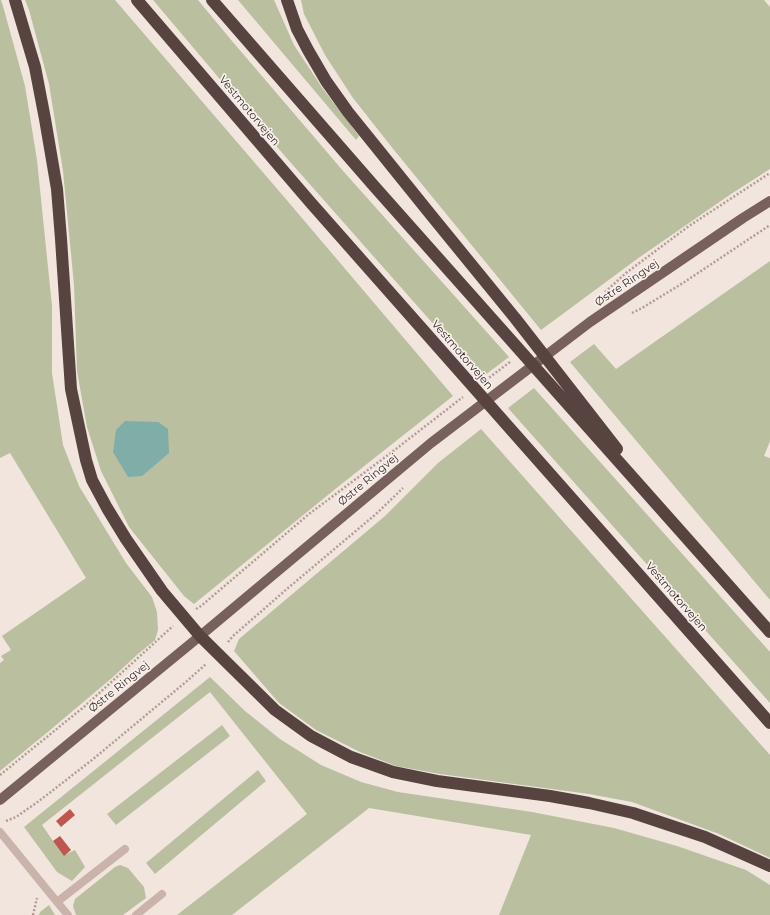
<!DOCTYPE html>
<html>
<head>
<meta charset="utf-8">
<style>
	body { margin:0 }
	canvas { display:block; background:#f1e5de }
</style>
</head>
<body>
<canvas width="770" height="915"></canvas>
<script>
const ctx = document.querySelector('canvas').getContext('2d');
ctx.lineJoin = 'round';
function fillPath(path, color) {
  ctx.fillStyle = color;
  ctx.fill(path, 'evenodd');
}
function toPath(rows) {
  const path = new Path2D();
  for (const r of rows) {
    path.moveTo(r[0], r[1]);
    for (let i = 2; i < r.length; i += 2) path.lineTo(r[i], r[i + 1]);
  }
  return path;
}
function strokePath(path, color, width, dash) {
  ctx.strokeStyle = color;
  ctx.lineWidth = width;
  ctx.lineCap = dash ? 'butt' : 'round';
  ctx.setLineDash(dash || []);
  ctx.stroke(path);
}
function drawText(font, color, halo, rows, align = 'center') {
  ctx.font = font + ' Montserrat,sans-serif';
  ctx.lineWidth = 3.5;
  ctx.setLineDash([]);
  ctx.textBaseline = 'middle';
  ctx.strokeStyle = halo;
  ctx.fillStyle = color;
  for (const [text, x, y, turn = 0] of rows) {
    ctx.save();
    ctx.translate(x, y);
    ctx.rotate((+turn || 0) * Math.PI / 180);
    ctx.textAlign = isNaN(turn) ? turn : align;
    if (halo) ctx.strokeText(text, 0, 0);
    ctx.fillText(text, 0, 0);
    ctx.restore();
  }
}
fillPath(toPath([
	[0,0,1,0,3,6,25,86,37,160,52,306,52,373,63,445,79,486,126,563,152,597,157,612,158,630,155,640,138,654,113,677,49,731,0,771,0,663,4,660,1,656,11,650,2,636,86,578,10,453,0,458],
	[25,0,115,0,285,198,453,396,339,486,194,604,184,596,129,527,101,471,87,427,77,371,74,285,63,171,49,84,29,10],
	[153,0,198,0,232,41,344,172,509,357,481,378,284,155],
	[238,0,274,0,294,45,323,89,359,136,356,140],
	[301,0,764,0,770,7,770,169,731,194,637,259,541,330,394,150,353,98,325,55,304,14],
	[770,261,770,441,764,456,770,458,770,600,570,362,594,344,616,369],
	[534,388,770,652,770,703,508,408],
	[481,429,770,755,770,858,719,834,632,802,589,794,440,774,396,766,360,752,316,730,279,703,234,651,239,639,385,516,438,463],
	[210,677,245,711,280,739,321,765,361,782,398,792,532,812,614,828,677,846,746,870,770,885,770,915,499,915,531,835,369,808,232,915,177,915,307,814,210,692,42,825,53,841,64,855,75,850,85,867,72,881,57,872,24,827],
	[222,725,230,736,116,825,107,814],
	[258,770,266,781,155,874,146,863],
	[120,865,128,868,144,887,146,898,123,915,76,915,73,906,75,899,115,867],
	[49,905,55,915,39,915,40,912]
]), '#babf9f');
fillPath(toPath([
	[125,421,158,422,168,429,169,453,142,476,128,477,113,452,116,430]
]), '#7fada7');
fillPath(toPath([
	[70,809,75,815,61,827,56,821],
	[60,836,71,850,64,856,53,841]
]), '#bf574f');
strokePath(toPath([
	[605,292,626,273,689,226,770,173],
	[632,313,642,308,683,283,770,225],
	[486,380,510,362],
	[196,609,201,606,309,514,392,452,463,397],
	[228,642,233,636,288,588,376,514,403,488],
	[0,775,85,706,173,626],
	[6,821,16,817,39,801,92,760,187,681,206,664],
	[33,915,37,898]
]), '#b49d95', 2.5, [2, 2]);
strokePath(toPath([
	[0,832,57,902],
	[68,915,57,902,125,849],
	[136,915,162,894]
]), '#c9b3ab', 8);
strokePath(toPath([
	[0,800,200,636,431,443,590,322,743,218,770,201]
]), '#78605c', 10);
strokePath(toPath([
	[15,0,35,67,45,119,57,189,61,239,71,389,86,460,92,480,107,508,126,539,162,591,200,636,275,710,311,736,351,757,393,772,437,781,550,796,589,803,633,813,705,837,770,866],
	[137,0,311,203,770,723],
	[212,0,374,186,770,632],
	[287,0,297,29,308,50,326,81,348,112,431,215,515,318,617,449]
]), '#574441', 12);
drawText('11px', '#372c2a', '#f9f0eb', [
	["Vestmotorvejen",249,111,50],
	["Østre Ringvej",627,283,-34],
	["Vestmotorvejen",462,355,49],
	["Østre Ringvej",368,480,-40],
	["Vestmotorvejen",676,597,49],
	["Østre Ringvej",119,687,-39]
]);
</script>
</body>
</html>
